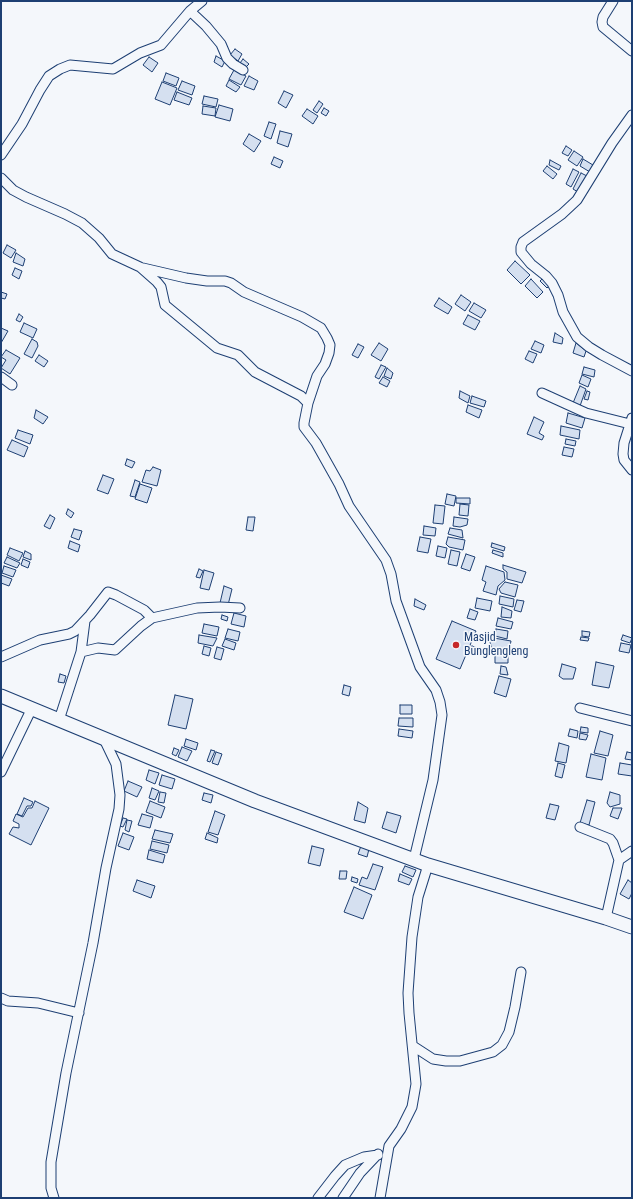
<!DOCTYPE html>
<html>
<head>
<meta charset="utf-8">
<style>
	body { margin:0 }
	#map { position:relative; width:633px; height:1199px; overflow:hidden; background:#f4f7fb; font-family:"Roboto Condensed",sans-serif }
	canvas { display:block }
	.frame { position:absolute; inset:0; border:2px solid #1d3f73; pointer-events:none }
</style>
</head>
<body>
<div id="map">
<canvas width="633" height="1199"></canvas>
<div class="frame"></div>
</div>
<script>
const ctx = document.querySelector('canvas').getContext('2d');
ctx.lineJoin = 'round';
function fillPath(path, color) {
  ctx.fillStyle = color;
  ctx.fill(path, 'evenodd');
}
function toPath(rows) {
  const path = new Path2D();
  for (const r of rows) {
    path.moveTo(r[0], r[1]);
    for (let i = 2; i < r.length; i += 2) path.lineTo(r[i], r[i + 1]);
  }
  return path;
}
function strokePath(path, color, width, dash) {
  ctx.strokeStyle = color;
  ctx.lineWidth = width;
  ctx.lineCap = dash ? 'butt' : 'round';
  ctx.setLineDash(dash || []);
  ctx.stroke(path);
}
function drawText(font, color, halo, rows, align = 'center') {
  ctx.font = font + ' "Roboto Condensed",sans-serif';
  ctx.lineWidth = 3;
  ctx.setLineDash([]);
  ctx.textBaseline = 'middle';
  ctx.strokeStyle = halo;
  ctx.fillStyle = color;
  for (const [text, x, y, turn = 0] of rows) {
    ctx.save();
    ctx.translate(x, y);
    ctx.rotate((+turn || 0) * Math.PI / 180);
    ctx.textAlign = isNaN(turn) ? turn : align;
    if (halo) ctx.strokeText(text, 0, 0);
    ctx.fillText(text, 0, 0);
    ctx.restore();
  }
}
const building = toPath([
	[235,49,242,54,238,61,230,55,235,49],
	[216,56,225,61,222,67,214,62,216,56],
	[149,57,158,63,152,72,143,65,149,57],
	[243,59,249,64,246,67,240,63,243,59],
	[234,70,246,76,241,85,229,79,234,70],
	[166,73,179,78,176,86,163,81,166,73],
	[249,76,258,81,254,90,244,86,249,76],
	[229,80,240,87,236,92,226,86,229,80],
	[182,81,195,86,192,95,178,90,182,81],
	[162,82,177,88,170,105,155,99,162,82],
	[284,91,293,95,286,108,278,103,284,91],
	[177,92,192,98,189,105,174,100,177,92],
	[204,96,218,99,216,107,202,104,204,96],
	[319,101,323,104,317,113,313,110,319,101],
	[219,105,233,109,230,121,215,117,219,105],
	[203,106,216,108,215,116,202,114,203,106],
	[324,108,329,111,326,116,321,113,324,108],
	[307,109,318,116,313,124,302,116,307,109],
	[269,122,276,124,271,139,264,136,269,122],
	[280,131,292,134,288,147,277,143,280,131],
	[249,134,261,141,254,152,243,144,249,134],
	[566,146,572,150,568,156,562,153,566,146],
	[574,151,583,157,577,166,568,160,574,151],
	[274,157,283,161,280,168,271,164,274,157],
	[583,159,593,165,590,172,580,166,583,159],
	[550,160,561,166,559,170,549,165,550,160],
	[547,166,557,174,553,179,543,171,547,166],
	[573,169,579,172,571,187,566,184,573,169],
	[581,173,587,176,578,192,573,189,581,173],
	[7,245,16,250,11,258,3,253,7,245],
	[16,253,25,259,23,266,13,262,16,253],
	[515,261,530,275,521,284,507,270,515,261],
	[15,268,22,271,19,279,12,275,15,268],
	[543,278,550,285,547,288,540,281,543,278],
	[531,279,543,292,537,298,525,286,531,279],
	[1,292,7,294,5,299,1,298,1,292],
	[461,295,471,302,465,311,455,304,461,295],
	[439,298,452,307,448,314,434,306,439,298],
	[474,303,486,310,481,318,469,311,474,303],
	[19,314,23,317,20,322,16,320,19,314],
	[468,315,480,321,475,330,463,324,468,315],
	[24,323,37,329,33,338,20,332,24,323],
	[1,328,8,331,1,343,1,328],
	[555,333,563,338,562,344,553,342,555,333],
	[32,339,37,342,38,346,32,358,24,354,32,339],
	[535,341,544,345,541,353,531,349,535,341],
	[379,343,388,349,381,361,371,355,379,343],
	[576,343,586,351,584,357,573,353,576,343],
	[358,344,364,347,358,358,352,355,358,344],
	[6,350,20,358,10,374,1,368,6,360,1,357,6,350],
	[529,351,537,354,533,363,525,359,529,351],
	[39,355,48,361,44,367,35,361,39,355],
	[381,365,386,367,379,379,375,377,381,365],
	[584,367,595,370,594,377,582,374,584,367],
	[387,368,393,373,391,379,384,376,387,368],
	[582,375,591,379,588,387,579,383,582,375],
	[383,377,390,381,387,387,379,383,383,377],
	[580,386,586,389,580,406,573,403,580,386],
	[460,391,470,396,468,403,459,398,460,391],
	[587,391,590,392,588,400,584,399,587,391],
	[472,396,486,401,484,407,470,403,472,396],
	[468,405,482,410,479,418,466,412,468,405],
	[36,410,48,417,43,424,34,418,36,410],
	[568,413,585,418,582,428,566,423,568,413],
	[534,417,544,422,539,433,544,436,542,440,527,434,534,417],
	[561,426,580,430,579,439,560,435,561,426],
	[18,430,33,435,30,444,15,438,18,430],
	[566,439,576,441,575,446,565,444,566,439],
	[12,440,28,447,24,457,7,450,12,440],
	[564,447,574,449,572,457,562,455,564,447],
	[127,459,135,462,132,468,125,465,127,459],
	[153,467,161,470,157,486,142,482,146,470,150,471,153,467],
	[103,475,114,479,108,494,97,490,103,475],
	[135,480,140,482,135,497,130,496,135,480],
	[140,484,152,488,147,503,135,499,140,484],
	[447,494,456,496,454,506,445,504,447,494],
	[456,498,470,498,470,504,456,503,456,498],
	[460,504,469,505,468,516,459,515,460,504],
	[435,505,445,506,443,524,433,523,435,505],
	[68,509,74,513,71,518,66,514,68,509],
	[50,515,55,518,50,529,44,526,50,515],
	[248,517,255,517,253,531,246,530,248,517],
	[454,517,468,519,467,525,460,527,453,526,454,517],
	[424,526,436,528,435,536,423,535,424,526],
	[450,528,462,530,463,538,448,534,450,528],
	[74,529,82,531,79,540,71,537,74,529],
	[420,537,431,539,428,553,417,551,420,537],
	[448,537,465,540,463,550,449,547,446,544,448,537],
	[70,541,80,545,78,552,68,548,70,541],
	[492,543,505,547,504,551,491,547,492,543],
	[438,546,447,548,445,558,436,556,438,546],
	[10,548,23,553,19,561,7,555,10,548],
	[451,550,460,552,457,566,448,564,451,550],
	[493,550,503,553,503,557,492,553,493,550],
	[25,551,31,554,31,560,23,557,25,551],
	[466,554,475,557,470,571,461,568,466,554],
	[7,557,20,563,17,568,4,563,7,557],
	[23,559,30,562,28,568,21,565,23,559],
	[503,565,526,572,522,583,507,579,507,572,503,569,503,565],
	[4,566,16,570,13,577,2,573,4,566],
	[486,566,504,572,505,580,498,586,496,595,483,591,486,582,482,580,486,566],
	[199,569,203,571,200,578,196,577,199,569],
	[204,570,214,573,209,590,200,588,204,570],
	[1,575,12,579,9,586,1,583,1,575],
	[505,582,518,585,515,597,501,593,499,589,505,582],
	[224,586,232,589,228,605,220,603,224,586],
	[500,596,514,599,513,607,499,604,500,596],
	[477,598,492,601,490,611,475,608,477,598],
	[415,599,426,605,424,610,414,606,415,599],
	[517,600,524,601,521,612,514,610,517,600],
	[502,607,512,611,511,618,501,617,502,607],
	[470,609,478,612,475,620,467,618,470,609],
	[234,613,246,616,244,627,231,624,234,613],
	[222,615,228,617,227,621,221,619,222,615],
	[498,618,513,622,511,629,496,626,498,618],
	[452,621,476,631,460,669,436,659,452,621],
	[204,624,219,627,217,636,202,633,204,624],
	[228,629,240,632,238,641,225,638,228,629],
	[496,629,508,631,507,639,495,636,496,629],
	[582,631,590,632,589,637,582,636,582,631],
	[199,635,217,638,213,646,198,643,199,635],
	[623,635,632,638,630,643,621,640,623,635],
	[488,637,511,641,509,651,492,648,488,637],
	[581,637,589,638,588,641,580,640,581,637],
	[225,639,236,643,234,650,222,646,225,639],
	[621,643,631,645,629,653,619,651,621,643],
	[204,646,211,648,209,656,202,654,204,646],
	[472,646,477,648,475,655,470,653,472,646],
	[217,647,224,649,221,660,214,658,217,647],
	[495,653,508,653,508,663,495,663,495,653],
	[596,662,614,666,609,688,592,685,596,662],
	[562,664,576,668,573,679,563,679,559,676,562,664],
	[501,666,506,667,508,675,500,674,501,666],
	[60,674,66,676,64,683,58,682,60,674],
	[499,676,511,679,506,697,494,693,499,676],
	[344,685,351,687,349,696,342,694,344,685],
	[175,695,193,699,186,729,168,725,175,695],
	[400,705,412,705,412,714,400,714,400,705],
	[399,718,413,718,413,727,398,726,399,718],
	[581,727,588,728,588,733,580,732,581,727],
	[399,729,413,731,412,738,398,736,399,729],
	[570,729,578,731,577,738,568,736,570,729],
	[600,731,613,735,608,756,594,753,600,731],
	[580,733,588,735,586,740,579,739,580,733],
	[186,739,198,743,196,750,184,746,186,739],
	[559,743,569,746,566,763,555,761,559,743],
	[182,747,192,751,187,761,178,757,182,747],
	[174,748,179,750,176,756,172,754,174,748],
	[211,750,215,751,210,762,207,761,211,750],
	[216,752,222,754,218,765,212,763,216,752],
	[627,752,632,753,632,760,625,759,627,752],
	[591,754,606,758,602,780,586,777,591,754],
	[558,763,565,765,562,778,555,776,558,763],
	[620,763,632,765,632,776,618,774,620,763],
	[149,770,159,773,155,784,146,780,149,770],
	[162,775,175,779,172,789,159,785,162,775],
	[128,781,142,787,137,797,124,791,128,781],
	[152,788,159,791,155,800,149,798,152,788],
	[160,792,166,793,164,803,158,802,160,792],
	[610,792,620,795,620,804,610,807,607,803,610,792],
	[204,793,213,795,211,803,202,800,204,793],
	[24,798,33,802,31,806,27,806,22,816,17,814,24,798],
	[587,800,595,802,589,825,580,823,587,800],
	[35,801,49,808,31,845,9,834,13,827,19,828,19,824,13,821,16,814,23,817,28,808,32,808,35,801],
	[150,801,165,807,161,818,146,812,150,801],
	[358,802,368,808,365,823,354,820,358,802],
	[550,804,559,806,555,820,546,818,550,804],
	[613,808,622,808,618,819,610,816,613,808],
	[215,811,225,815,218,835,208,832,215,811],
	[387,812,401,816,396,833,382,828,387,812],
	[142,814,153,817,150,828,138,825,142,814],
	[123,818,127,819,123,827,120,826,123,818],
	[127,820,132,821,129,832,125,830,127,820],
	[155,830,173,834,170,843,152,839,155,830],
	[123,833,134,837,129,850,118,846,123,833],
	[207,833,218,838,217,843,205,839,207,833],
	[152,841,169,845,167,853,150,849,152,841],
	[312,846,324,849,320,866,308,863,312,846],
	[361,846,369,849,367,857,358,854,361,846],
	[149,850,165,855,163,863,147,859,149,850],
	[373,864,383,867,375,890,359,885,362,877,367,879,373,864],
	[405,866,416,870,413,877,402,872,405,866],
	[340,871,347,871,346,879,339,879,340,871],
	[400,874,412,879,409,885,398,881,400,874],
	[352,877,358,879,357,883,351,881,352,877],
	[137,880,155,886,151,898,133,891,137,880],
	[628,880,632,883,632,893,629,899,620,894,628,880],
	[354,887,372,895,363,919,344,912,354,887]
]);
fillPath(building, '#d5e0f0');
strokePath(building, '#1d3f73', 1);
const street = toPath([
	[613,1,603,17,602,22,603,27,632,51],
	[190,11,206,26,221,44,227,58,233,64,243,70],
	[632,115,612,143,577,200,562,214,523,242,521,247,521,252,531,264,546,276,552,283,558,295,563,312,577,337,589,347,602,355,632,371],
	[1,155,22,124,40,90,49,76,60,69,70,65,113,69,140,53,161,45,190,11,202,1],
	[1,178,13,190,26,197,65,214,82,223,99,238,112,254,140,267,157,282,161,287,165,305,217,348,238,355,255,372,301,396,308,403,304,423,304,427,316,443,339,484,349,506,386,560,391,574,396,601,420,667,436,690,440,702,442,715,433,780,414,859],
	[143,268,186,278,207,281,225,281,231,283,244,292,302,317,321,328,327,338,330,345,329,353,325,364,317,376,308,403],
	[1,377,12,385],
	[542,393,586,413,630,424],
	[632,418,624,443,623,454,624,460,632,470],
	[81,652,98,648,115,650,141,626,152,618],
	[1,657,40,640,69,634,75,631,90,615,108,592,116,595,144,610,152,618,197,608,220,607,240,608],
	[580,708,632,721],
	[59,720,81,652,85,621],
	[1,772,32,708],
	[580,827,610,839,613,843,619,860],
	[606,918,619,860,632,851],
	[1,998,8,1001,38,1003,79,1013],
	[413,1046,433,1059,446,1061,460,1061,493,1052,502,1045,509,1032,515,1007,521,972],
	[54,1198,51,1188,51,1162,66,1073,93,943,106,868,119,809,120,795,116,764,104,739],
	[318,1198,335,1176,345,1165,364,1157,378,1155],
	[343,1198,360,1173,378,1154],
	[380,1198,389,1146,401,1129,412,1107,416,1084,409,1013,408,993,412,937,418,897,428,865]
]);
const secondary = toPath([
	[1,696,255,801,428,865,606,918,632,927]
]);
strokePath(street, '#1d3f73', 11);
strokePath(secondary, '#1d3f73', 15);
strokePath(street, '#f4f7fb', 9);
strokePath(secondary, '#f4f7fb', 13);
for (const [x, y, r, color] of [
	[456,645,4,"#c62828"]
]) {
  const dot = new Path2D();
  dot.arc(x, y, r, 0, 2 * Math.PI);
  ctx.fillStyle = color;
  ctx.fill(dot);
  strokePath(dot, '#f4f7fb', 1.5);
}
drawText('12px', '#1d3f73', '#f4f7fb', [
	["Masjid",464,638],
	["Bunglengleng",464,652]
], 'left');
</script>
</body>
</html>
